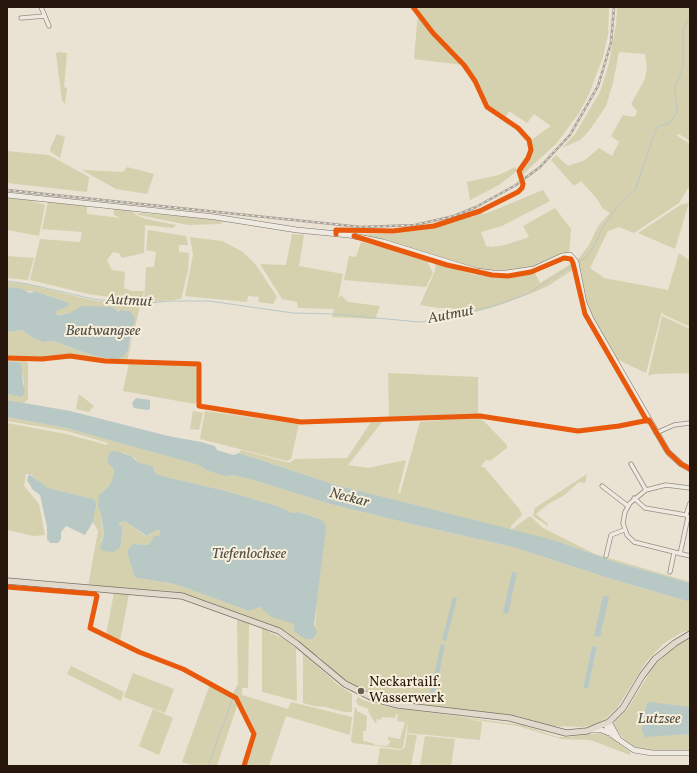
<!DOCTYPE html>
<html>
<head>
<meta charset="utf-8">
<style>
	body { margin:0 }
	#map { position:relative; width:697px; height:773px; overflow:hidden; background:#eae2d2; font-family:Vollkorn,serif }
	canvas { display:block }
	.frame { position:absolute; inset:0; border:8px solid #26160b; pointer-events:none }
</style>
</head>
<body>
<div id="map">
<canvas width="697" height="773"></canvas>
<div class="frame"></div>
</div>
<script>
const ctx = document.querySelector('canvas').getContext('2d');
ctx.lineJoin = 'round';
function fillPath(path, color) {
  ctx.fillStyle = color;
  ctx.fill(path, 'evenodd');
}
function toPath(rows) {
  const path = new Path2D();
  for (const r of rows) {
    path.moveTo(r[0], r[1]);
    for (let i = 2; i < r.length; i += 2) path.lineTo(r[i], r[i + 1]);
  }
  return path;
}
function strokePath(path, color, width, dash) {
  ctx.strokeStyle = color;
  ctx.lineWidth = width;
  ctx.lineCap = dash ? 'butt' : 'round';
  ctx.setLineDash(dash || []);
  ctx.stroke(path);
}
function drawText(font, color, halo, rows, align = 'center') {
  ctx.font = font + ' Vollkorn,serif';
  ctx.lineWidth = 4;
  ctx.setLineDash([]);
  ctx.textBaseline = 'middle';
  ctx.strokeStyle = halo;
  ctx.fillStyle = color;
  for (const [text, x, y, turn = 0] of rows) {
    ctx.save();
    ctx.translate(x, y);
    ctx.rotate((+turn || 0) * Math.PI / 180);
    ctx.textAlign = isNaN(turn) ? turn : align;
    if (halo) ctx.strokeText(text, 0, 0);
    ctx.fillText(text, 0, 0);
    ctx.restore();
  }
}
fillPath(toPath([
	[415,7,609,7,608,35,603,57,589,94,579,113,556,144,522,175,521,172,532,151,531,140,551,126,534,114,527,123,509,111,505,118,488,107,475,78,460,57,441,39],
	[617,7,690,7,690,141,679,134,676,135,690,144,690,185,679,203,634,233,619,227,608,231,590,268,604,278,668,290,679,253,690,261,690,327,663,314,662,311,646,373,614,358,586,308,576,262,589,245,598,226,610,213,602,208,598,200,581,181,574,186,551,160,556,155,568,166,585,160,599,148,612,156,619,142,611,136,623,115,635,117,637,111,631,104,645,79,647,67,645,54,619,52,613,83,606,106,589,131,580,140,562,148,575,134,600,92,609,63,616,25],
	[418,13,433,34,463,65,414,59],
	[58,52,67,53,64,87,67,88,65,104,62,100,56,54],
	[57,134,65,137,60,158,51,152,50,149],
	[7,151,49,155,89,177,87,192,7,183],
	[127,167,154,174,147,194,116,189,82,170,123,172],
	[515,167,517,171,499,185,470,200,467,182,499,175],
	[543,190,550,201,502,226,481,232,486,246,492,247,505,245,529,237,523,226,555,208,571,229,569,254,529,269,507,272,477,269,362,234,393,234,434,228,477,213,485,214],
	[7,197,26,199,45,205,39,236,7,230],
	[48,202,87,206,87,214,121,218,114,215,114,208,131,210,136,215,146,219,176,225,173,228,145,225,144,253,122,258,119,253,113,252,107,260,112,270,125,272,124,288,132,291,144,291,142,300,138,301,88,294,30,280,40,239,80,242,82,232,42,229],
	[689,203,675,249,638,233,682,204],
	[137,213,181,216,225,221,220,224,188,225,139,215],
	[148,230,186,236,188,245,179,245,179,252,189,253,188,271,181,299,144,303,146,267,154,267,156,252,146,250],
	[292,234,304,235,299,266,343,274,338,299,341,295,348,302,380,306,375,319,332,317,334,309,298,308,297,302,282,299,260,264,286,265],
	[190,237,222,241,243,252,256,265,277,297,273,304,258,302,259,297,248,296,247,302,185,296,193,255],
	[361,242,426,259,433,273,426,287,344,280,349,256,356,257],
	[7,256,34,258,28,280,7,278],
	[436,263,475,275,494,277,518,276,535,273,540,283,572,263,574,269,548,286,532,293,497,306,458,317,452,308,438,308,420,305,435,271],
	[7,282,22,283,91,300,140,306,127,361,70,355,41,358,7,357,7,332,22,330,33,338,44,342,53,341,92,355,104,356,124,354,128,350,132,338,130,335,130,311,120,310,117,312,112,307,89,307,70,313,56,315,55,313,63,301,34,291,22,291,19,288,7,287],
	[662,316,690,329,690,373,654,374,648,376],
	[7,360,24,360,28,363,28,399,24,403,7,400,7,394,19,395,24,387,23,375,18,363],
	[129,363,196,366,197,369,197,401,195,404,189,403,123,391],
	[388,373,478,377,478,415,389,419],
	[79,394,94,406,89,412,76,409],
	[193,411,203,413,199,430,190,429],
	[205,411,299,424,291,459,287,461,200,439],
	[7,417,66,428,200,465,206,470,250,479,330,504,403,522,513,547,605,577,690,602,690,630,681,633,663,644,646,662,617,708,606,718,594,725,582,727,553,726,541,724,519,716,391,701,349,683,321,662,321,658,318,656,315,656,295,639,183,595,166,591,88,586,98,531,93,522,94,499,48,488,40,483,31,474,26,474,24,486,39,504,45,535,33,536,8,530,7,532,7,423,66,434,107,445,108,443,67,431,7,421],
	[124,453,135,458,139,463,154,468,155,473,162,476,226,491,277,506,292,513,299,512,322,520,326,529,317,599,315,627,260,607,249,611,175,584,137,578,132,570,128,553,133,544,149,545,152,539,159,536,160,531,157,530,148,536,144,535,124,521,119,523,119,525,123,527,120,548,101,541,104,535,102,527,101,514,98,506,102,492,109,486,113,477,114,470,108,463],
	[592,646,597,647,588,689,583,688],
	[480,417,507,445,507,448,490,461,486,460,483,463,481,467,484,467,520,510,522,515,511,526,511,530,530,516,543,528,595,554,690,582,690,583,615,562,557,541,511,531,336,485,239,453,241,450,289,463,295,459,347,458,371,422,382,422,348,465,368,468,406,460,398,492,400,494,420,422],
	[587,474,585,483,579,482,563,496,548,504,536,514,548,524,548,526,533,516,535,508],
	[114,593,129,594,120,641,106,635],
	[237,620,249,623,248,688,242,688,242,695,288,709,291,702,352,717,350,735,286,716,269,766,245,766,255,734,239,700,232,695,238,684],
	[262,628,285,640,296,648,297,701,262,692],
	[690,639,690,707,683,707,670,735,690,734,690,750,649,750,635,747,625,740,613,725,616,721,627,710,653,667,675,646],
	[303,653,337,684,352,694,352,712,344,712,325,707,314,706,303,703],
	[71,666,124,692,121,701,67,674],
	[133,673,174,689,165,713,124,697],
	[210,684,236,700,238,703,217,766,196,766,182,762],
	[358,697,365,701,389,707,522,725,558,737,568,737,601,733,607,735,630,752,630,755,590,740,561,739,518,726,468,719,482,722,480,740,407,733,408,720,403,747,401,749,353,743,351,741,355,707,357,709,357,711,367,716,366,731,363,731,363,741,373,743,375,745,387,746,391,741,388,740,388,737,400,739,405,722,397,721,398,714,396,714,395,718,382,717,381,720,377,719,376,723,375,723,368,711,369,709,358,705,356,701],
	[153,709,173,718,159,755,139,746],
	[407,734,417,735,411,766,377,766,380,748,401,750,405,747],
	[425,736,455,739,451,766,420,766]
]), '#d5d1ae');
fillPath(toPath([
	[7,287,19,288,30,293,34,291,69,303,67,307,58,310,56,312,56,315,60,315,70,313,82,306,112,307,118,312,120,310,130,311,135,318,128,350,123,357,117,359,106,358,92,355,53,341,44,342,33,338,22,330,7,332],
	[7,361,21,363,23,384,25,392,22,397,7,394],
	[136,398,150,400,150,409,147,410,134,408,132,403],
	[7,400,70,411,168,436,201,442,215,446,217,450,233,455,239,453,336,485,557,541,615,562,690,583,690,602,605,577,513,547,403,522,330,504,250,479,231,475,226,476,206,470,199,465,66,428,7,417],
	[115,451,131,456,139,463,153,466,155,473,162,476,226,491,277,506,292,513,299,512,322,520,325,524,326,529,314,625,317,632,315,636,312,639,305,639,294,631,294,624,272,617,260,607,249,611,175,584,137,578,134,576,127,551,133,544,149,545,154,536,159,536,160,531,157,530,147,536,124,521,119,523,119,525,123,527,120,548,113,552,104,551,100,548,104,535,101,514,98,506,99,495,109,486,113,477,114,470,108,463,108,458,110,452],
	[29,474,48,488,94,499,96,504,93,522,85,535,66,526,61,532,61,539,58,543,50,543,47,539,47,527,40,495,33,490,27,480],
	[512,572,517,573,508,614,503,613],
	[603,596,609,597,600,637,594,636],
	[453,597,457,598,446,641,442,640],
	[441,644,445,645,434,698,429,697],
	[592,646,597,647,588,689,583,688],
	[648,702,690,707,690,734,645,737,642,730,643,718]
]), '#b8c8c5');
strokePath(toPath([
	[578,262,585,258,593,248,603,227,617,207,635,190,657,127,670,123,677,112,675,88,683,66,683,28,690,18],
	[7,281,28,284,93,299,134,304,172,301,209,301,293,313,334,314,419,322,440,320,500,304,527,294,575,264],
	[233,695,239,688],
	[208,766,233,698]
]), '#b8c8c5', 1);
const street = toPath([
	[41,7,49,26],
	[21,18,45,16],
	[656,433,674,425,690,423],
	[631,464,646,490],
	[602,486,628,506],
	[690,488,666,485,646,490,630,503,625,512,623,523,627,535,634,542,690,556],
	[634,498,645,508,686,515,690,518],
	[686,515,690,503],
	[680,554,688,517],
	[606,556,611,535,624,530],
	[670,572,674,553]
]);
const secondary = toPath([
	[7,195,215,217,297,230,349,235,383,242,477,271,493,273,506,273,534,269,562,256,570,255,576,262,584,303,591,319,668,452,681,464,690,469],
	[609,722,618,738],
	[605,724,612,735,634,750,652,753,690,753],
	[591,730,602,730,609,733]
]);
const primary = toPath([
	[7,581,182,596,279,631,297,644,345,684,375,699,398,705,510,718,566,733,587,731,609,722,623,708,642,676,655,659,675,643,690,634]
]);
strokePath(street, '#958e84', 5);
strokePath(secondary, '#79736a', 6);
strokePath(primary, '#79736a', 7);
strokePath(street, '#eeeae1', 3.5);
strokePath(secondary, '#eeeae1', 5);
strokePath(primary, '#e1dacc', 5.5);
const rail = toPath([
	[7,190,361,227,415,225,454,216,476,207,516,185,540,167,570,135,598,86,611,43,614,7]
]);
strokePath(rail, '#a7a29b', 2.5);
strokePath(rail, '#f8efdb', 1, [3]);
strokePath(toPath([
	[336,234,336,230,393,231,434,226,480,211,518,192,522,188,523,184,519,171,528,158,531,150,529,140,518,128,487,107,475,81,464,65,433,33,413,7],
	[354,236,447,265,492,275,508,276,531,272,564,258,571,259,573,263,585,314,647,421],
	[7,358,42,359,70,356,105,361,199,364,199,406,301,422,480,416,578,431,619,426,649,420,668,452,681,464,690,469],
	[7,587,95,594,97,596,90,628,139,652,183,669,236,698,254,734,244,766]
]), '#e8590c', 5);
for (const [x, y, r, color] of [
	[361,691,4,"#6b5d51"]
]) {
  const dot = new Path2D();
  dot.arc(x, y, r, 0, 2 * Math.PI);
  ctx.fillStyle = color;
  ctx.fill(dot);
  strokePath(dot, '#f8efdb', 1.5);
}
drawText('14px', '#26160b', '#f8efdb', [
	["Neckartailf.",369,683],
	["Wasserwerk",369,699]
], 'left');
drawText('italic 15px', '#51504a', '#f8efdb', [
	["Autmut",129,302,3],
	["Autmut",451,316,-11],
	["Beutwangsee",103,332],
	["Neckar",349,499,14],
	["Tiefenlochsee",249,555],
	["Lutzsee",659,720]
]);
</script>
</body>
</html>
